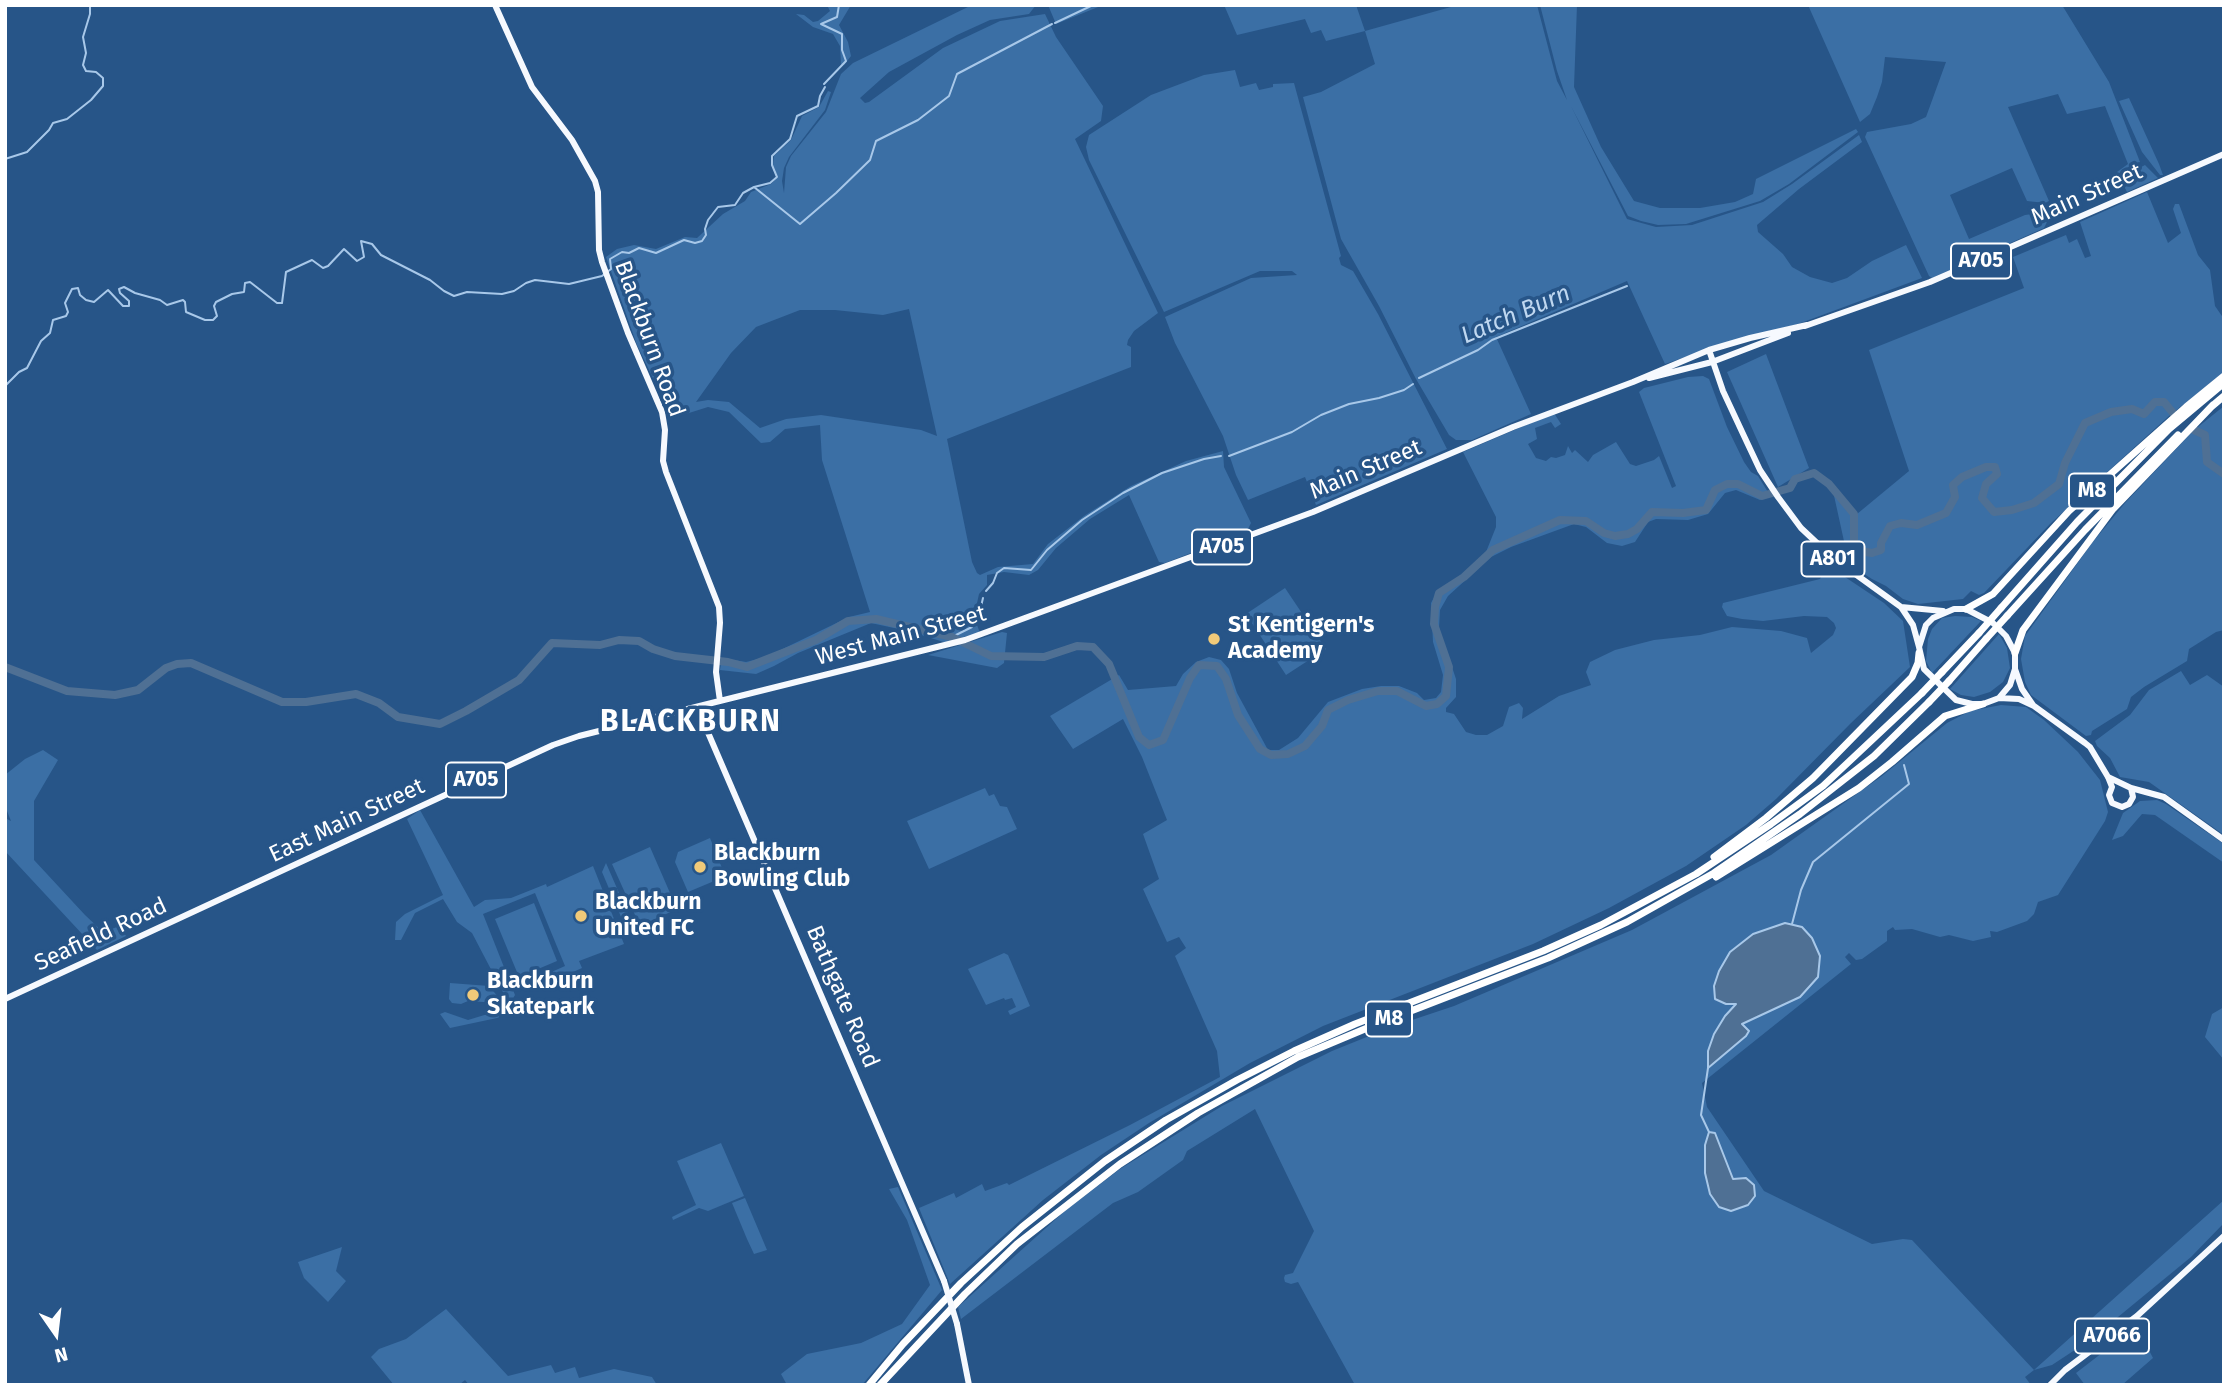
<!DOCTYPE html>
<html>
<head>
<meta charset="utf-8">
<style>
	body { margin:0 }
	#map { position:relative; width:2229px; height:1390px; overflow:hidden; background:#275588; font-family:"Fira Sans",sans-serif }
	canvas { display:block }
	.frame { position:absolute; inset:0; border:7px solid #fff; pointer-events:none }
	.north { position:absolute; left:21px; top:1299px; width:70px; height:70px; -webkit-text-stroke:5px #275588; paint-order:stroke; rotate:166deg; font-size:19px; font-weight:700; line-height:28px; text-align:center; color:#fff }
	.north::after { content:''; display:block; margin:auto; width:24px; height:32px; background:#fff; clip-path:polygon(50% 0,100% 100%,50% 72%,0 100%) }
</style>
</head>
<body>
<div id="map">
<canvas width="2229" height="1390"></canvas>
<div class="frame"></div>
<div class="north">N</div>
</div>
<script>
const ctx = document.querySelector('canvas').getContext('2d');
ctx.lineJoin = 'round';
function fillPath(path, color) {
  ctx.fillStyle = color;
  ctx.fill(path, 'evenodd');
}
function toPath(rows) {
  const path = new Path2D();
  for (const r of rows) {
    path.moveTo(r[0], r[1]);
    for (let i = 2; i < r.length; i += 2) path.lineTo(r[i], r[i + 1]);
  }
  return path;
}
function strokePath(path, color, width, dash) {
  ctx.strokeStyle = color;
  ctx.lineWidth = width;
  ctx.lineCap = dash ? 'butt' : 'round';
  ctx.setLineDash(dash || []);
  ctx.stroke(path);
}
function drawText(font, color, halo, rows, align = 'center') {
  ctx.font = font + ' "Fira Sans",sans-serif';
  ctx.lineWidth = 7;
  ctx.setLineDash([]);
  ctx.textBaseline = 'middle';
  ctx.strokeStyle = halo;
  ctx.fillStyle = color;
  for (const [text, x, y, turn = 0] of rows) {
    ctx.save();
    ctx.translate(x, y);
    ctx.rotate((+turn || 0) * Math.PI / 180);
    ctx.textAlign = isNaN(turn) ? turn : align;
    if (halo) ctx.strokeText(text, 0, 0);
    ctx.fillText(text, 0, 0);
    ctx.restore();
  }
}
fillPath(toPath([
	[827,5,851,5,839,25,848,42,851,56,844,65,841,64,840,46,833,34,813,27,796,14,804,15,813,22,818,21,830,11],
	[972,5,1036,5,1029,14,990,20,957,35,889,72,860,98,865,103,869,102,943,48,1000,21,1045,14,1056,37,1103,106,1101,121,1075,139,1158,313,1134,331,1128,340,1127,345,1131,347,1131,367,947,439,972,562,977,573,980,575,998,567,1033,564,1048,544,1084,516,1131,486,1186,461,1223,451,1224,467,1251,523,1247,531,1240,534,1165,563,1159,562,1129,495,1090,519,1056,548,1038,570,1029,575,1004,572,987,575,987,585,979,594,974,617,980,633,947,643,908,631,871,623,798,653,774,666,756,674,720,670,722,658,746,662,766,657,849,617,870,612,822,460,820,425,785,429,770,442,761,443,729,412,708,407,670,419,667,407,637,345,606,257,617,249,634,245,656,249,685,237,697,238,723,214,745,201,751,192,771,184,778,177,773,165,774,156,791,140,802,116,819,107,828,91,831,92,825,110,789,157,784,168,782,181,784,193,786,167,791,156,826,112,841,74,853,63],
	[909,309,937,436,921,430,821,415,786,419,760,428,729,402,708,400,696,402,731,353,756,327,800,310,835,310,883,315],
	[1048,5,1103,5,1056,24],
	[1224,5,1356,5,1365,31,1458,5,1537,5,1557,81,1567,100,1557,71,1540,5,1577,5,1574,87,1601,147,1634,201,1660,208,1700,208,1735,202,1753,194,1756,179,1856,129,1858,132,1789,184,1760,201,1686,224,1658,225,1641,221,1628,216,1571,106,1627,219,1656,227,1692,225,1763,202,1792,184,1859,135,1862,142,1799,189,1757,225,1758,232,1783,254,1792,267,1810,277,1832,283,1847,278,1872,261,1906,245,1922,278,1798,324,1725,343,1665,364,1627,281,1496,337,1531,414,1472,440,1456,440,1449,435,1416,379,1379,306,1341,239,1303,97,1321,92,1375,64,1365,31,1326,41,1321,30,1311,33,1305,19,1237,35],
	[1808,5,2062,5,2109,82,2140,162,2118,174,2117,172,2128,164,2105,106,2067,114,2058,94,2008,107,2049,201,2045,203,2027,201,2012,168,1950,195,1969,239,2025,215,2040,213,2047,217,2047,222,2044,228,1932,278,1929,276,1865,137,1867,132,1911,124,1926,117,1946,62,1885,57,1882,82,1877,97,1870,114,1860,122],
	[1235,70,1240,87,1256,83,1259,90,1273,87,1273,84,1294,83,1341,256,1339,258,1341,265,1353,271,1378,314,1447,449,1316,505,1305,477,1248,500,1236,475,1223,436,1175,343,1165,317,1251,278,1297,275,1292,271,1260,271,1164,312,1089,160,1086,147,1089,135,1151,95,1204,75],
	[2129,98,2159,164,2163,175,2160,175,2142,152,2119,101],
	[2145,165,2158,178,2127,192,2120,178],
	[2147,192,2168,243,2181,233,2173,209,2175,204,2179,204,2198,255,2210,270,2215,306,2224,319,2224,372,2169,416,2050,524,1984,593,1979,595,1971,591,1963,599,1918,604,1903,599,1886,586,1872,579,1849,564,1833,491,1857,514,1909,471,1869,350,2024,288,2013,257,2066,235,2069,243,2077,239,2085,258,2091,256,2080,222],
	[1766,354,1809,468,1778,487,1727,372],
	[1703,376,1709,379,1727,427,1744,462,1751,472,1758,476,1771,497,1760,500,1736,490,1725,493,1708,514,1688,520,1656,519,1648,522,1635,542,1622,546,1607,543,1586,527,1574,524,1511,547,1491,557,1448,596,1440,610,1439,628,1456,679,1456,697,1446,708,1446,712,1454,714,1466,732,1476,735,1487,735,1503,726,1509,707,1519,703,1523,708,1522,719,1559,696,1591,685,1586,672,1590,662,1615,650,1654,640,1700,635,1732,627,1781,631,1807,638,1811,653,1833,635,1836,628,1834,623,1827,617,1804,616,1763,621,1742,619,1727,616,1722,607,1723,603,1820,579,1825,569,1825,560,1845,577,1884,603,1903,621,1910,667,1851,723,1776,799,1746,825,1686,866,1609,908,1533,944,1323,1026,1250,1063,1149,1123,1101,1155,1043,1200,950,1284,919,1208,954,1193,956,1198,982,1184,985,1191,1007,1183,1009,1185,1130,1125,1220,1077,1217,1051,1175,956,1186,948,1179,937,1167,942,1143,889,1159,879,1143,834,1167,820,1142,757,1123,719,1073,749,1050,716,1119,675,1128,690,1176,686,1183,674,1196,662,1209,657,1221,660,1229,669,1237,693,1268,750,1279,750,1298,738,1328,702,1362,689,1381,686,1399,686,1417,693,1424,700,1436,698,1441,692,1443,675,1433,642,1431,603,1437,592,1471,568,1486,552,1496,527,1496,517,1463,452,1554,413,1561,424,1555,428,1551,422,1535,428,1537,439,1528,444,1536,458,1546,461,1551,457,1556,458,1565,455,1568,446,1572,453,1575,450,1588,462,1593,455,1616,442,1630,464,1636,466,1654,460,1659,456,1672,488,1676,486,1639,392,1644,388,1688,377],
	[2224,406,2224,630,2216,632,2189,649,2187,661,2144,687,2131,697,2127,709,2092,731,2091,735,2086,736,2031,695,2025,682,2021,659,2025,636,2092,543,2125,503,2193,431],
	[1285,588,1326,649,1286,675,1246,614],
	[1955,616,1972,617,1981,621,1932,673,1926,661,1928,639,1932,629,1942,618],
	[1002,632,1007,633,1004,663,997,668,928,655],
	[1999,634,2007,648,2010,668,2003,682,1990,692,1974,697,1961,695,1950,689],
	[2181,671,2190,685,2207,675,2224,687,2224,835,2149,782,2120,777,2110,758,2097,746,2095,741,2130,715,2149,690],
	[2001,705,2026,707,2044,720,2078,752,2100,780,2108,812,2105,821,2058,895,2038,902,2034,914,2027,921,1997,932,1990,931,1991,937,1973,941,1949,935,1940,937,1912,929,1895,930,1893,927,1887,931,1887,941,1862,959,1856,960,1849,953,1845,957,1851,964,1702,1083,1707,1107,1764,1191,1872,1244,1903,1239,1912,1240,2034,1370,2224,1200,2224,1223,2191,1257,2090,1340,2052,1365,2034,1370,2025,1377,2031,1385,1355,1385,1298,1282,1291,1284,1285,1282,1284,1278,1285,1275,1293,1273,1314,1231,1255,1109,1187,1151,1183,1160,1138,1192,1113,1203,961,1319,958,1307,1066,1210,1120,1169,1222,1106,1332,1051,1394,1026,1454,1006,1632,930,1771,855,1882,776,1947,723,1970,711],
	[1719,971,1800,997,1741,1024,1725,1016,1737,1004,1726,1004,1715,998,1714,986],
	[43,750,58,760,34,801,34,860,85,915,103,932,120,926,126,936,97,950,5,851,5,818,11,821,5,806,5,775,25,759],
	[985,788,989,796,994,794,1000,806,1007,807,1017,829,929,869,907,821],
	[2157,800,2166,804,2224,844,2224,863,2155,815,2142,814,2123,836,2112,840,2123,813,2140,801],
	[420,810,474,907,485,900,511,898,546,884,547,887,593,866,624,944,579,961,582,968,551,982,547,974,565,966,535,893,483,914,515,995,512,1000,507,1000,472,933,457,922,443,899,415,913,401,940,395,940,396,922,405,914,443,895,407,819],
	[710,838,724,873,719,879,688,892,675,862,678,852],
	[650,847,677,909,640,926,612,864],
	[606,863,636,932,634,936,627,931,602,872],
	[534,903,557,961,519,977,495,919],
	[1004,953,1008,955,1030,1006,1010,1015,1008,1011,1016,1007,1012,998,1005,1000,1004,998,986,1005,968,969],
	[450,983,489,986,499,998,498,1003,468,1001,461,1004,452,1003,449,999],
	[498,1007,521,1008,497,1018,450,1028,440,1014,445,1012,468,1020,491,1013],
	[2224,1007,2224,1060,2205,1037,2212,1014],
	[721,1143,744,1196,708,1211,699,1208,673,1220,672,1217,696,1205,677,1161],
	[898,1187,942,1290,862,1385,787,1385,781,1374,807,1354,861,1343,902,1324,930,1285,907,1220,889,1189],
	[745,1198,767,1250,754,1254,747,1239,732,1203],
	[342,1247,336,1271,346,1281,328,1302,304,1278,298,1262],
	[446,1309,508,1376,551,1365,555,1373,575,1367,579,1378,614,1369,652,1377,657,1385,469,1385,465,1380,459,1385,394,1385,371,1357,379,1349,406,1339],
	[2133,1329,2138,1329,2153,1358,2122,1385,2085,1385,2076,1373]
]), '#3b6fa5');
const water = toPath([
	[1785,923,1802,927,1812,938,1820,956,1818,977,1800,997,1742,1024,1749,1031,1746,1036,1708,1068,1708,1051,1714,1034,1725,1016,1736,1004,1726,1004,1715,999,1714,986,1719,971,1730,952,1753,934,1785,923],
	[1709,1132,1715,1133,1733,1179,1746,1178,1754,1185,1755,1196,1748,1205,1731,1211,1719,1207,1710,1194,1705,1173,1705,1145,1709,1132]
]);
fillPath(water, '#4f7094');
strokePath(water, '#a8c8e9', 2);
strokePath(toPath([
	[69,5,81,5],
	[1055,23,1093,5],
	[824,84,846,61,842,50,842,34,821,24,837,17,839,5],
	[5,159,27,152,49,130,53,123,67,119,91,100,103,86,103,78,96,72,86,71,83,65,86,53,83,37,90,14,90,5],
	[754,187,800,224,836,193,870,160,876,141,918,120,949,96,957,74,1052,24],
	[1419,378,1478,350,1492,340,1627,286],
	[5,386,19,372,27,368,41,341,50,333,53,320,66,316,68,312,65,303,72,289,78,288,80,295,86,300,94,302,108,290,123,306,129,306,129,301,120,293,119,289,124,287,135,293,160,300,167,305,183,300,185,302,186,312,205,320,213,320,217,316,214,306,216,302,232,294,244,292,245,283,250,282,277,303,282,303,286,272,312,260,323,268,328,266,344,249,357,261,364,257,361,241,372,244,381,255,430,280,444,291,454,296,467,292,502,294,514,291,526,283,535,280,569,284,602,276,611,269,610,259,622,252,629,253,639,248,656,253,684,240,695,243,702,241,706,235,705,229,708,220,718,207,735,205,743,193,754,187,770,183,777,177,772,165,772,156,790,139,797,116,818,106,820,96,825,87],
	[1229,456,1292,432,1321,415,1349,404,1379,398,1404,390,1413,384],
	[986,591,993,583,997,573,1004,568,1031,570,1047,550,1082,520,1123,493,1162,473,1204,459,1221,456],
	[952,637,972,627,978,619,983,598],
	[1792,924,1801,890,1813,862,1909,784,1904,765],
	[1708,1068,1701,1115,1709,1132]
]), '#a8c8e9', 2);
strokePath(toPath([
	[2194,430,2205,435,2207,462,2224,474],
	[5,667,67,691,115,695,138,690,166,668,177,664,191,663,282,702,306,702,356,694,379,703,398,717,440,724,466,711,519,680,552,643,600,645,619,640,639,641,653,649,675,656,728,662,747,667,816,640,848,621,876,619,952,637,991,656,1044,657,1077,646,1093,647,1109,664,1139,737,1149,745,1163,740,1190,678,1199,665,1217,666,1226,679,1238,715,1260,749,1271,755,1288,754,1305,746,1322,726,1328,710,1348,700,1378,691,1397,691,1426,706,1437,704,1446,696,1449,667,1434,624,1435,607,1439,593,1464,577,1493,550,1560,520,1586,521,1604,533,1615,536,1628,534,1637,529,1652,512,1683,513,1706,510,1715,490,1727,484,1738,484,1762,496,1790,488,1795,479,1814,473,1829,484,1854,514,1854,544,1860,551,1872,553,1881,550,1881,543,1890,526,1901,523,1917,525,1946,513,1955,497,1953,485,1962,477,1986,467,1995,467,1997,474,1986,484,1982,498,1994,512,2012,510,2034,503,2059,484,2065,463,2085,423,2111,412,2132,409,2144,414,2155,402,2164,402,2173,413]
]), '#4f7094', 8);
strokePath(toPath([
	[495,5,532,87,572,140,595,181,598,192,599,250,602,262,628,333,662,412,665,430,663,461,666,472,719,607,720,623,716,672,720,701],
	[1805,326,1930,282,2224,154],
	[1709,350,1723,391,1744,436,1760,470,1778,497,1801,528,1833,558,1901,607,1913,625,1919,647],
	[1649,378,1712,362,1788,333],
	[1901,607,1943,611],
	[1954,609,1966,609,1993,623,2006,636,2015,653,2015,669,2010,685,1999,698,1983,704,1972,704,1956,700,1924,669,1919,647,1926,625,1933,618,1954,609],
	[2015,669,2022,689,2033,705],
	[1999,698,2019,699,2034,706,2085,743,2090,747,2108,777,2112,787,2109,795,2112,803,2122,807,2129,804,2133,797,2131,788,2108,777],
	[697,707,944,1281],
	[2131,788,2164,797,2224,840],
	[5,999,553,745,579,736,965,640,1313,512,1513,427,1633,382,1709,350,1750,338,1807,325],
	[957,1324,969,1385],
	[2050,1385,2065,1370,2137,1316,2224,1236]
]), '#f6f9fe', 6);
strokePath(toPath([
	[2211,407,2224,396],
	[2001,608,2077,522,2169,429,2224,383],
	[1966,609,1993,594,2069,511,2186,407,2224,376],
	[2007,616,2085,530,2178,435],
	[2015,653,2023,630,2113,509,2213,405],
	[1942,672,1979,633],
	[1949,681,1986,639],
	[1714,857,1766,818,1813,778,1912,677,1918,663,1919,653],
	[1716,877,1859,788,1892,762,1945,716,1983,704],
	[869,1385,903,1344,961,1283,1022,1227,1105,1161,1166,1120,1237,1080,1294,1051,1355,1024,1543,951,1601,925,1696,874,1771,824,1823,786,1922,693],
	[880,1385,965,1294,1017,1244,1120,1164,1198,1113,1298,1057,1372,1026,1548,958,1627,922,1714,873,1800,814,1874,756,1929,702]
]), '#fff', 7);
strokePath(toPath([
	[944,1281,957,1324]
]), '#f6f9fe', 6);
strokePath(toPath([
	[1979,633,2001,608],
	[1986,639,2007,616],
	[1922,693,1942,672],
	[1929,702,1949,681]
]), '#fff', 7);
for (const [x, y, r, color] of [
	[1214,639,7,"#f1ca79"],
	[700,867,7,"#f1ca79"],
	[581,916,7,"#f1ca79"],
	[473,995,7,"#f1ca79"]
]) {
  const dot = new Path2D();
  dot.arc(x, y, r, 0, 2 * Math.PI);
  ctx.fillStyle = color;
  ctx.fill(dot);
  strokePath(dot, '#275588', 2.5);
}
for (const [x, y, w] of [
	[1981,261,60],
	[2092,491,46],
	[1222,547,60],
	[1833,559,63],
	[476,780,60],
	[1389,1019,46],
	[2112,1336,74]
]) {
  const box = new Path2D();
  box.roundRect(x - w / 2, y - 17.5, w, 35, 5);
  ctx.fillStyle = '#275588';
  ctx.fill(box);
  strokePath(box, '#fff', 2);
}
drawText('bold 21px', '#fff', null, [
	["A705",1981,261],
	["M8",2092,491],
	["A705",1222,547],
	["A801",1833,559],
	["A705",476,780],
	["M8",1389,1019],
	["A7066",2112,1336]
]);
drawText('23px', '#fff', '#275588', [
	["Main Street",2087,195,-24],
	["Blackburn Road",649,339,70],
	["Main Street",1366,470,-23],
	["West Main Street",901,636,-15],
	["East Main Street",347,821,-25],
	["Seafield Road",101,935,-25],
	["Bathgate Road",842,997,67]
]);
drawText('bold 23px', '#fff', '#275588', [
	["St Kentigern's",1228,626],
	["Academy",1228,652],
	["Blackburn",714,854],
	["Bowling Club",714,880],
	["Blackburn",595,903],
	["United FC",595,929],
	["Blackburn",487,982],
	["Skatepark",487,1008]
], 'left');
drawText('italic 24px', '#bfd7f0', '#275588', [
	["Latch Burn",1516,315,-23]
]);
ctx.letterSpacing = '2px';
drawText('bold 30px', '#fff', '#275588', [
	["BLACKBURN",691,723]
]);
ctx.letterSpacing = '0px';
</script>
</body>
</html>
